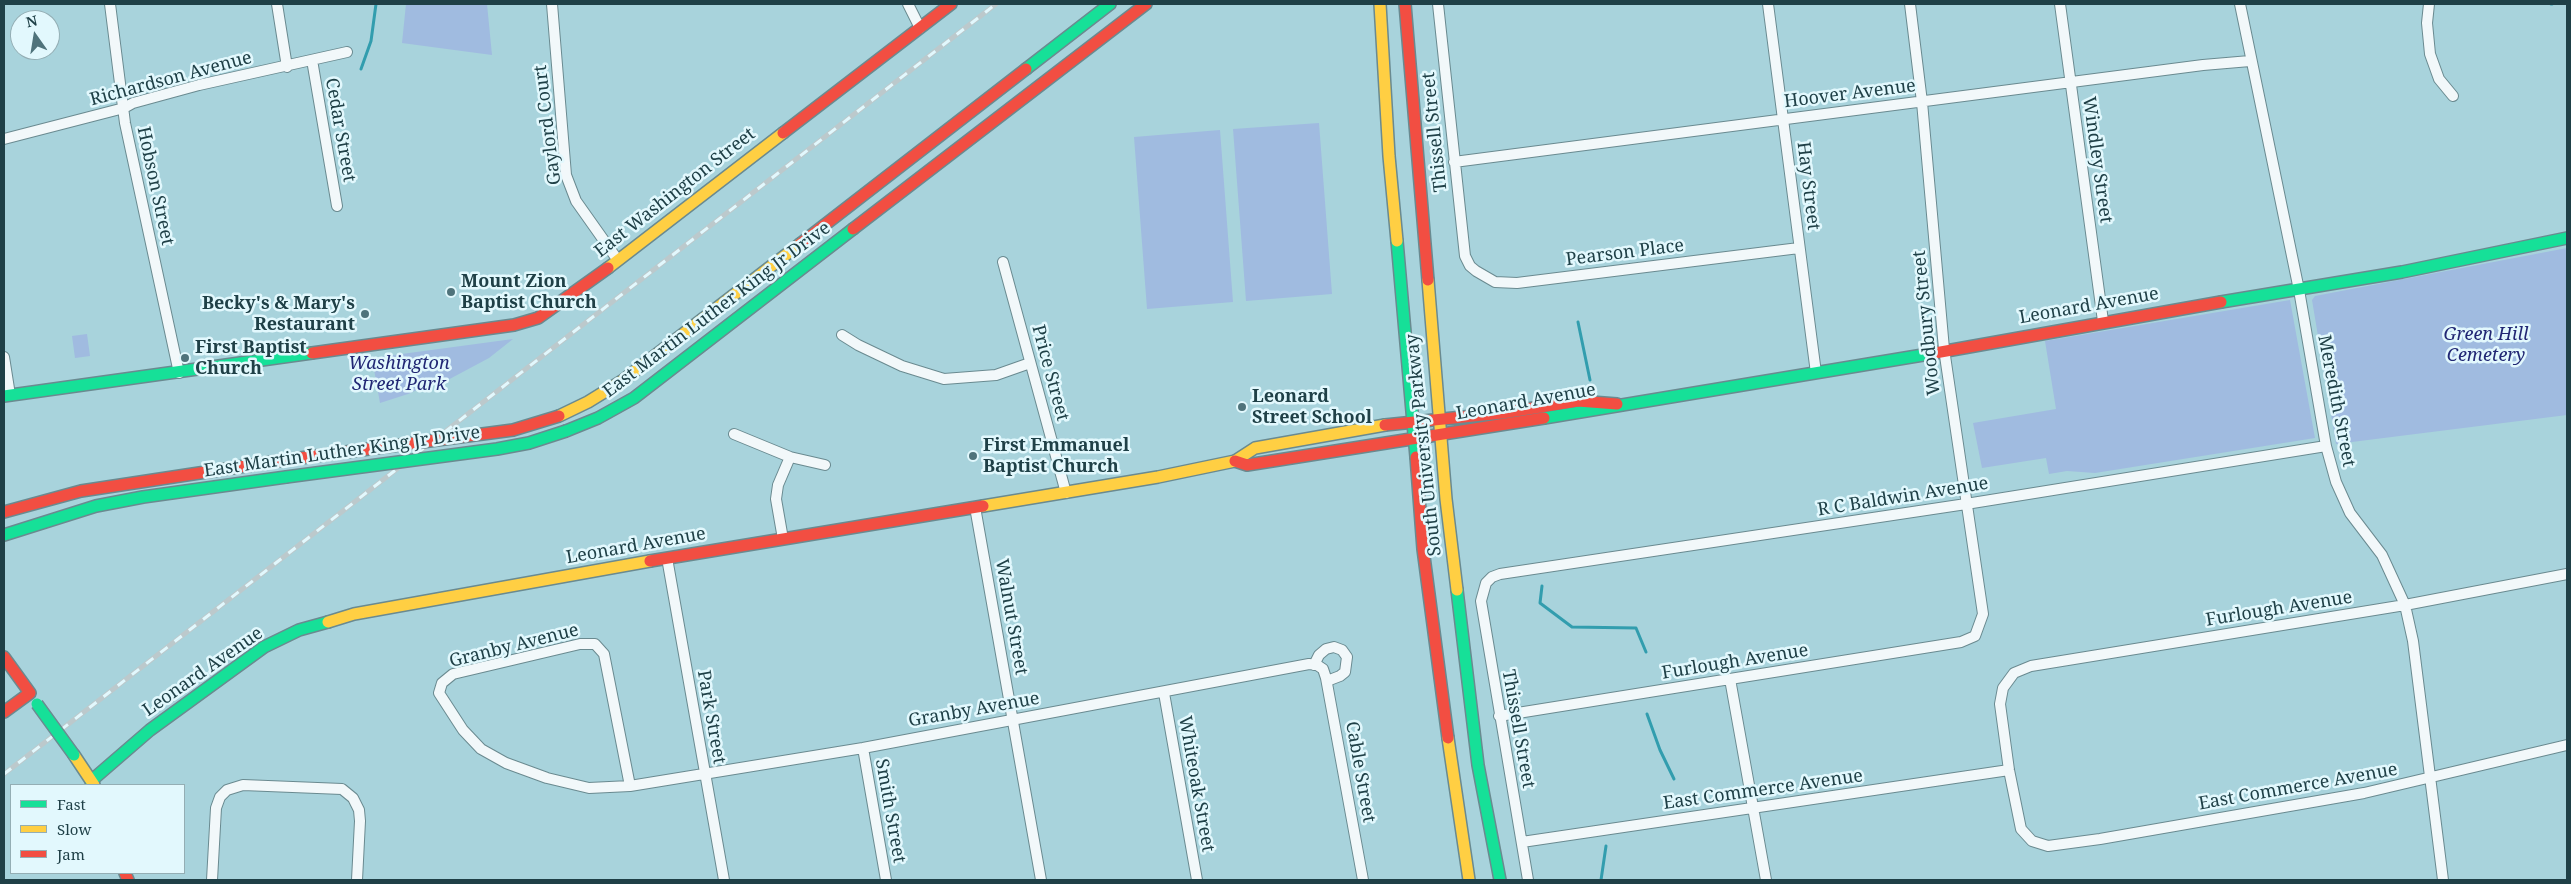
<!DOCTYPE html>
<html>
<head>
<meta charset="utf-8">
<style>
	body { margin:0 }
	#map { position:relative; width:2571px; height:884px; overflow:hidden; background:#a8d3dc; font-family:"Noto Serif",serif }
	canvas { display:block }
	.frame { position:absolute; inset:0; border:5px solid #1f4047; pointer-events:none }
	.legend { position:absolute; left:10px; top:784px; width:175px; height:90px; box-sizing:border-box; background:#e2f8fd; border:1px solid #94aeb4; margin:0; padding:6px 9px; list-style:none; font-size:15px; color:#1f4047 }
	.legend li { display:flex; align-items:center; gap:10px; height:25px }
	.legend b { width:25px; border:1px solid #94aeb4 }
	.north { position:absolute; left:10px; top:10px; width:50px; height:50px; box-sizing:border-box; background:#e2f8fd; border:1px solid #94aeb4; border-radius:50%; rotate:347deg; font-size:14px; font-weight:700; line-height:20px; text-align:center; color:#1f4047 }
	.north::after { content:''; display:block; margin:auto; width:18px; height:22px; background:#4f737b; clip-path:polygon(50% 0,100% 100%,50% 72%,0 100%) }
</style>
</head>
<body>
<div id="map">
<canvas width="2571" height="884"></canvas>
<div class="frame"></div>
<ul class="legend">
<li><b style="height:6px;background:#16e098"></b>Fast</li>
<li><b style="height:6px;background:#ffcf43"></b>Slow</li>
<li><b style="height:6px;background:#f24e42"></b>Jam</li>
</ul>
<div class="north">N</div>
</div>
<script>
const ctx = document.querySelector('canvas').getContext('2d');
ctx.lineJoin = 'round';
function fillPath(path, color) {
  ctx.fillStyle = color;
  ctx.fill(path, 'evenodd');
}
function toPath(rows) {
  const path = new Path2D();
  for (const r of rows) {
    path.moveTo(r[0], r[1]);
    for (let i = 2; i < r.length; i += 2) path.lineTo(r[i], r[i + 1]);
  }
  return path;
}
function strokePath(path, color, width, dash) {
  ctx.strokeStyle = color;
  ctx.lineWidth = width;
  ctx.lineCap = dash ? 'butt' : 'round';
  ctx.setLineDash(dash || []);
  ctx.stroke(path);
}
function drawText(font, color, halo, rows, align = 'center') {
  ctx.font = font + ' "Noto Serif",serif';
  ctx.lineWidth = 5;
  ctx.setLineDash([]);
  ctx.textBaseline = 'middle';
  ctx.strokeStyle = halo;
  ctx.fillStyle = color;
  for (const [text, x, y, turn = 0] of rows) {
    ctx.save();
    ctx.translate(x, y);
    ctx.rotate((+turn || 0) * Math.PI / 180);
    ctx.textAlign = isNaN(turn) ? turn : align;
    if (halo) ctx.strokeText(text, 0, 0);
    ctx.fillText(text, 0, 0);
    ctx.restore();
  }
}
fillPath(toPath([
	[406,4,487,4,492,55,402,43],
	[1319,123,1332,294,1246,301,1233,129],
	[1220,130,1233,302,1147,309,1134,137],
	[2567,248,2567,415,2336,444,2312,300,2315,296],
	[2290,300,2315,438,2095,473,2067,471,2049,474,2046,458,1982,468,1973,423,2056,409,2045,341],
	[87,334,90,356,75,358,72,336],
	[513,339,489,358,444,382,439,380,408,394,380,403,372,358]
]), '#a0bbe0');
strokePath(toPath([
	[2551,4,2552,4],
	[361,69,371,41,376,4],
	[1578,322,1590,380],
	[1542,586,1540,603,1572,627,1636,628,1646,652],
	[1647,714,1660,750,1674,779],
	[1601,880,1606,846]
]), '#329dae', 3);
const street = toPath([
	[110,4,125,123,179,373],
	[277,4,287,67],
	[552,4,566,175,576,201,617,259],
	[908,4,920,28],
	[1438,4,1465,256,1470,266,1476,271,1495,282,1517,283,1799,248],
	[1768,4,1816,373],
	[2060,4,2103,321],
	[2240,4,2299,290,2326,446,2336,482,2350,513,2382,555,2405,605,2413,641,2443,880],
	[2429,4,2427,23,2430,54,2439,79,2453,96],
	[312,60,337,206],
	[4,139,124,108,133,103,199,85,347,52],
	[1454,162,2203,65,2250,61],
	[1003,262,1066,493],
	[842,335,858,345,902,366,944,379,996,375,1030,363],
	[4,357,10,395],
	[734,434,790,457,825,465],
	[975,507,1041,880],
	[783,539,776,499,778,485,790,457],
	[667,558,724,880],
	[2567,574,2405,605,2031,666,2014,673,2003,688,2000,704,2009,770,2021,829,2032,841,2048,846,2100,839,2364,793,2567,745],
	[1314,665,1319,655,1326,649,1334,647,1342,650,1347,657,1345,672,1340,676,1327,681],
	[1730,679,1766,880],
	[1164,693,1197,880],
	[1499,716,1961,642,1975,636,1983,614,1944,349,1922,102,1910,4],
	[863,748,886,880],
	[630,786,589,788,547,778,506,763,481,749,463,730,439,693,442,683,453,674,580,644,595,644,604,654,630,786,863,748,1309,664,1317,665,1323,669,1326,678,1363,880],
	[1522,842,2009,770],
	[212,880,216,808,220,797,227,790,243,785,342,789,353,798,359,810,360,821,357,880],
	[1528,880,1481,601,1486,583,1492,577,1500,574,1966,504,2326,446]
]);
const fast = toPath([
	[1026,69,1110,4],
	[1397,241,1416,457],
	[2221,302,2402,272,2567,238],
	[4,396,312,353],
	[1544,418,1935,353],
	[566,431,598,418,634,398,853,229],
	[4,535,96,506,143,497,286,477],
	[1457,590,1478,765,1500,880],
	[91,781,150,730,264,647,299,630,328,622]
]);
const slow = toPath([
	[1380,4,1389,156,1397,241],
	[608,268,783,133],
	[1428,280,1446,499,1457,590],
	[559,416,588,402,622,381,800,244],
	[983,506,1158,477,1235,461,1255,448,1385,425],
	[328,622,354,614,650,561],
	[1448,738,1469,880],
	[74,755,94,785]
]);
const jam = toPath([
	[1405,4,1428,280],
	[783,133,951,4],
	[853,229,1146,4],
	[800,244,1026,69],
	[312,353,514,325,538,318,608,268],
	[1935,353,2221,302],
	[1385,425,1502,413,1578,401,1617,404],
	[1416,457,1423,549,1448,738],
	[1235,461,1247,465,1544,418],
	[4,512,81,491,285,460],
	[650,561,983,506],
	[4,657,30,693,4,712],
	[125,873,128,880]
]);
strokePath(street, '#6a8a90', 12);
strokePath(fast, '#6a8a90', 14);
strokePath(slow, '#6a8a90', 14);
strokePath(jam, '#6a8a90', 14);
strokePath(street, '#f2f8fa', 10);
strokePath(fast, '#16e098', 11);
strokePath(slow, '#ffcf43', 11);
strokePath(jam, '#f24e42', 11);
const rail = toPath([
	[4,774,996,4]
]);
strokePath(rail, '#bcc9cc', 5);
strokePath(rail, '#e2f8fd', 3, [9]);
const fastBridge = toPath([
	[286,477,497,449,529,443,566,431],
	[37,704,74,755]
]);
const jamBridge = toPath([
	[285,460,513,430,559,416]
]);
strokePath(fastBridge, '#6a8a90', 14, []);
strokePath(jamBridge, '#6a8a90', 14, []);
strokePath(fastBridge, '#16e098', 11);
strokePath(jamBridge, '#f24e42', 11);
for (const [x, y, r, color] of [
	[451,292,5,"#4f737b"],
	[365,314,5,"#4f737b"],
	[185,358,5,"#4f737b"],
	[1242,407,5,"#4f737b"],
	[973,456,5,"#4f737b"]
]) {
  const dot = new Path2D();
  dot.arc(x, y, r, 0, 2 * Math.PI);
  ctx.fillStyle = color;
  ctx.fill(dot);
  strokePath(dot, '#e2f8fd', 2);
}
drawText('18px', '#1f4047', '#e2f8fd', [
	["Richardson Avenue",171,79,-15],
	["Hoover Avenue",1850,94,-7],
	["Gaylord Court",548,125,-97],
	["Cedar Street",340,130,80],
	["Thissell Street",1435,132,-96],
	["Windley Street",2097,160,82],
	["Hobson Street",155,186,78],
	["Hay Street",1808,186,83],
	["East Washington Street",675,193,-38],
	["Pearson Place",1625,253,-7],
	["Leonard Avenue",2089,306,-10],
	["East Martin Luther King Jr Drive",717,310,-37],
	["Woodbury Street",1927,323,-96],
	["Price Street",1050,373,75],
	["Meredith Street",2336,401,79],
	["Leonard Avenue",1526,402,-10],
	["South University Parkway",1424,445,-96],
	["East Martin Luther King Jr Drive",342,452,-8],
	["R C Baldwin Avenue",1903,497,-9],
	["Leonard Avenue",636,546,-10],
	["Furlough Avenue",2279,609,-9],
	["Walnut Street",1011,617,80],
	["Granby Avenue",514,646,-14],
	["Furlough Avenue",1735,662,-9],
	["Leonard Avenue",203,672,-35],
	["Granby Avenue",974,710,-10],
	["Park Street",711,717,80],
	["Thissell Street",1518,729,80],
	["Cable Street",1360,772,80],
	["Whiteoak Street",1196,784,80],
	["East Commerce Avenue",2298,787,-10],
	["East Commerce Avenue",1763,790,-8],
	["Smith Street",890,811,80]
]);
drawText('bold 18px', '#1f4047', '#e2f8fd', [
	["Mount Zion",461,282],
	["Baptist Church",461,303],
	["Becky's & Mary's",355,304,"right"],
	["Restaurant",355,325,"right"],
	["First Baptist",195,348],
	["Church",195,369],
	["Leonard",1252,397],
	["Street School",1252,418],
	["First Emmanuel",983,446],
	["Baptist Church",983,467]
], 'left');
drawText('italic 18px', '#212774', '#e2f8fd', [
	["Green Hill",2486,335],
	["Cemetery",2486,356],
	["Washington",399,364],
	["Street Park",399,385]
]);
</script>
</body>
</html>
